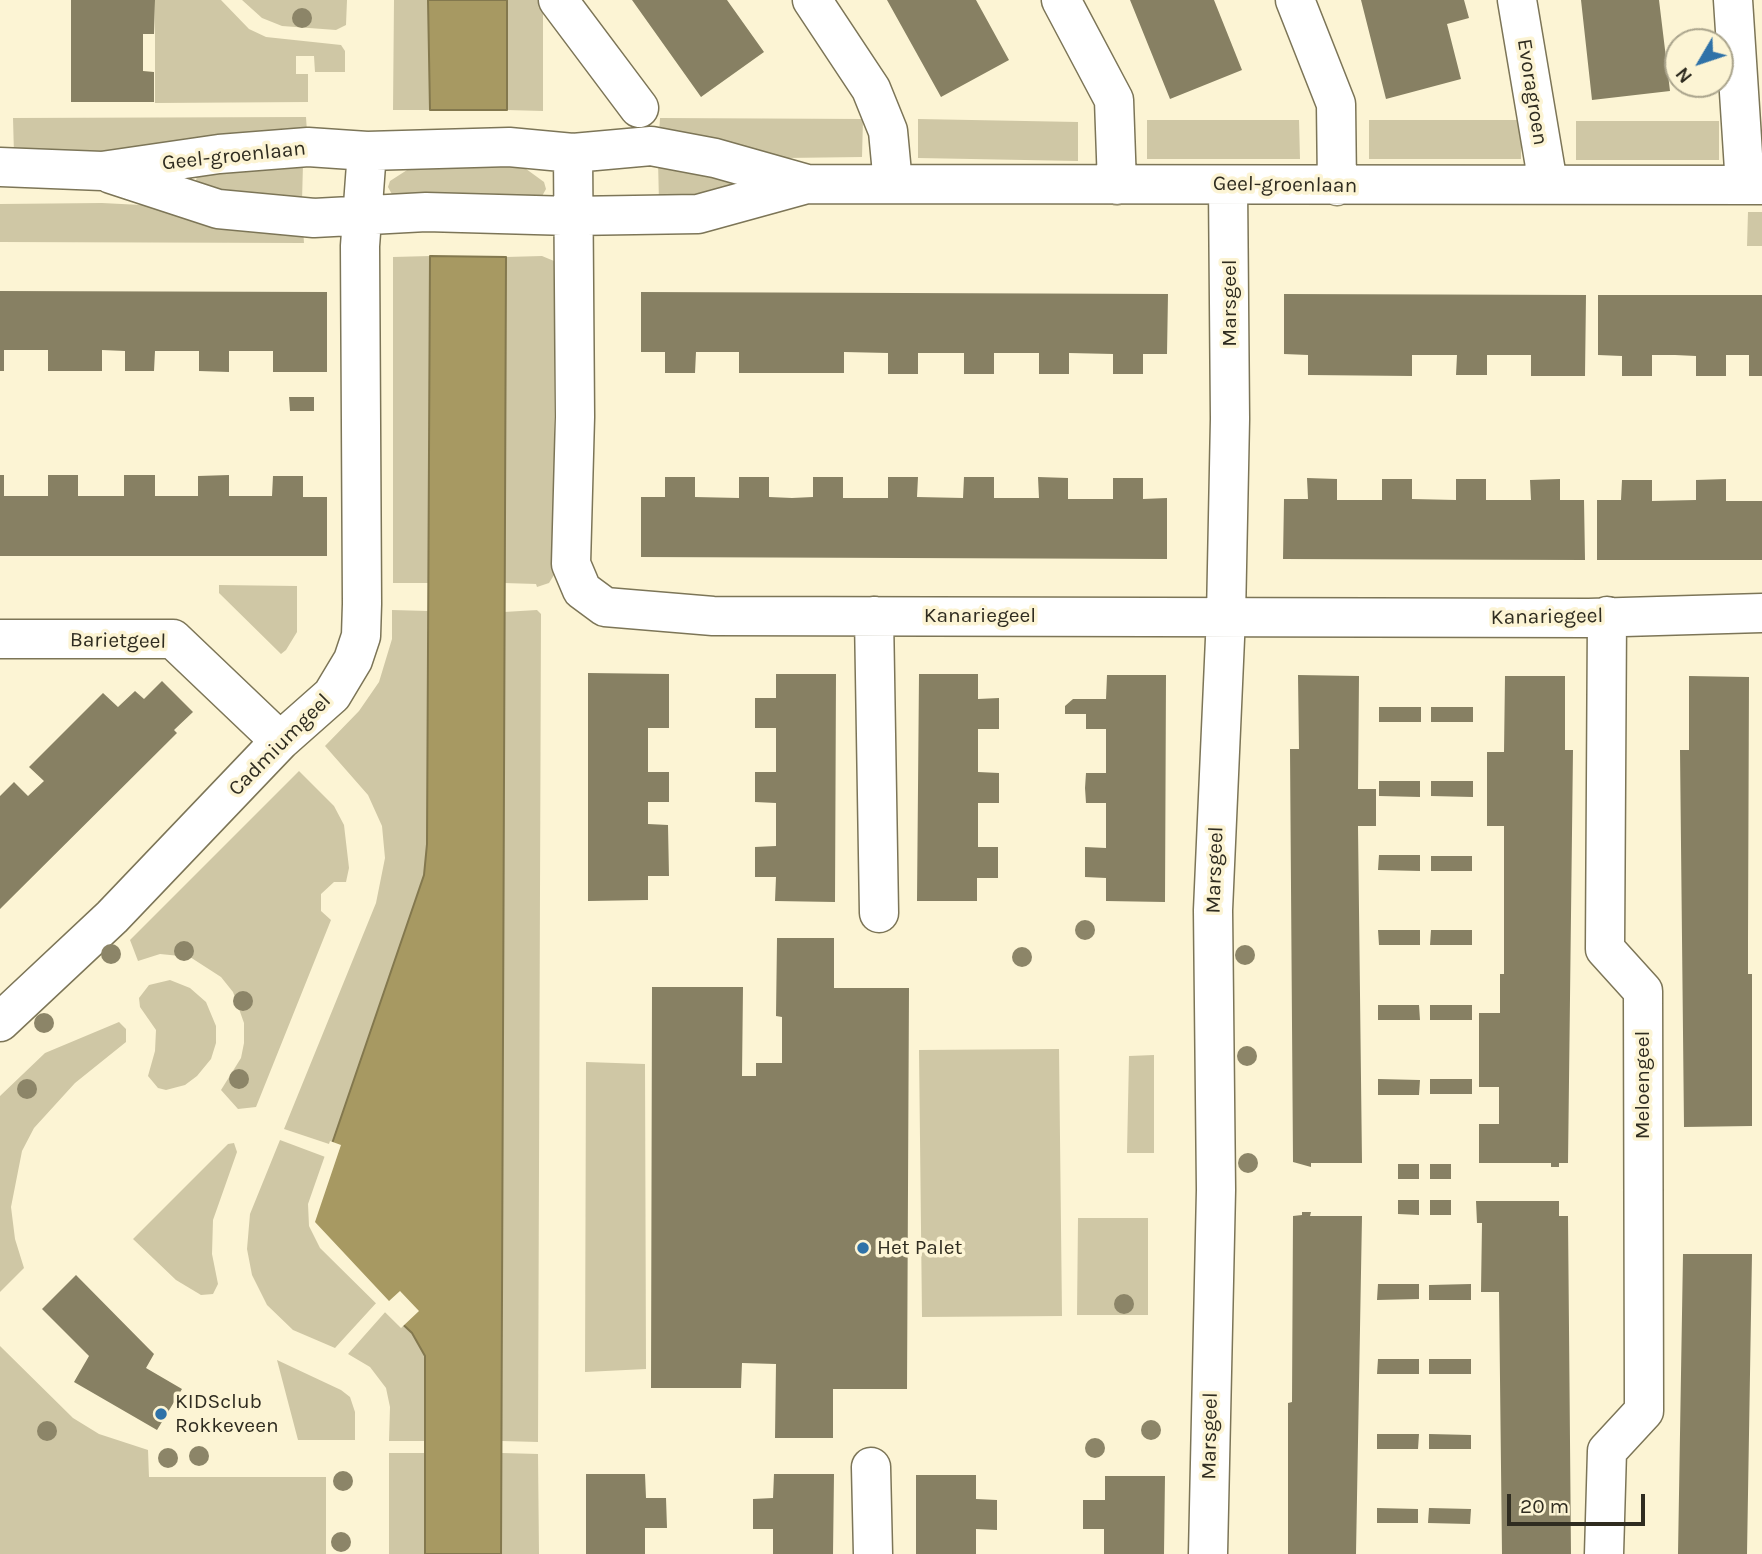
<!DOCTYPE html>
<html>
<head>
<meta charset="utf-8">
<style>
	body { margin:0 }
	#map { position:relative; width:1762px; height:1554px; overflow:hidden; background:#fcf4d4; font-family:Karla,sans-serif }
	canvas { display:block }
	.north { position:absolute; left:1664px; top:28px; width:70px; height:70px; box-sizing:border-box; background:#fcf4d4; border:2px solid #aaa48c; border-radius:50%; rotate:231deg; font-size:19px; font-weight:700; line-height:28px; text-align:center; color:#2f2c20 }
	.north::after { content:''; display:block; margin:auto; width:24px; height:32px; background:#2f72a8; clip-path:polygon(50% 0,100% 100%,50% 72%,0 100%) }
	.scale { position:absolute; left:1507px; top:1494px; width:138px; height:32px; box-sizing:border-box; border:4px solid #2f2c20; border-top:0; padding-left:9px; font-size:21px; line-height:24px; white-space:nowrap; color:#2f2c20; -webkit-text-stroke:5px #fcf4d4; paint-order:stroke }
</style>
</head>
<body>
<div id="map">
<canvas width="1762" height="1554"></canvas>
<div class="north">N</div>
<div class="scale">20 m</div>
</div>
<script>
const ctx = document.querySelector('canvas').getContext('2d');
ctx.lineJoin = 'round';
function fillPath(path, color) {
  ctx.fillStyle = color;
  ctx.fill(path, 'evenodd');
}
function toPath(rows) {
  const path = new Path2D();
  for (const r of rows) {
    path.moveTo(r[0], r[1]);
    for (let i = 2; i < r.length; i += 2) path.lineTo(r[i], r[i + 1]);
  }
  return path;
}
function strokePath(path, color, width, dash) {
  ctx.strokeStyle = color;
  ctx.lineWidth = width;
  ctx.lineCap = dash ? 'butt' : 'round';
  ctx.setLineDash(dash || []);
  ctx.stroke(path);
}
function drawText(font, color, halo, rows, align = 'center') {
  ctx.font = font + ' Karla,sans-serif';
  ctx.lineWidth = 7;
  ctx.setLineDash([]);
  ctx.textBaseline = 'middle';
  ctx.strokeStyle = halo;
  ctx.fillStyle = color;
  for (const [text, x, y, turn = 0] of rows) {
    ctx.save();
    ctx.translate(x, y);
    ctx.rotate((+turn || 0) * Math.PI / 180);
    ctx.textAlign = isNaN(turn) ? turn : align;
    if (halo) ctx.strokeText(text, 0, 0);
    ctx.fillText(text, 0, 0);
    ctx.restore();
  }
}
fillPath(toPath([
	[155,0,221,0,249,29,266,37,341,45,345,51,345,72,315,72,314,56,296,56,296,74,308,74,308,102,155,103],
	[242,0,347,0,346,25,336,30,282,26,262,18],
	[394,0,428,0,430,110,393,110],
	[507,0,543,0,543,111,507,110],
	[306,117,307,132,171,150,14,155,13,118],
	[660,118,863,119,862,157,785,158,659,134],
	[918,119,1078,122,1078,161,918,158],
	[1147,120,1299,120,1300,159,1147,159],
	[1369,120,1521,120,1521,159,1369,159],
	[1576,121,1719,121,1719,160,1576,160],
	[658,161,740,180,734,188,659,202],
	[418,163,522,166,544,182,546,189,541,198,394,198,388,187,390,181],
	[303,164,302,201,228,193,196,181,197,175],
	[102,203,141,205,303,229,304,243,0,242,0,204],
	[1748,212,1762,212,1762,246,1747,246],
	[430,256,428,583,393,583,393,257],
	[542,256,554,261,554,575,549,583,537,587,536,584,504,583,506,257],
	[219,585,297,586,297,632,286,650,281,654,219,593],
	[392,610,428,611,427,844,424,875,332,1145,284,1129,376,903,385,858,382,826,368,795,325,746,359,711,379,682,392,639],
	[537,610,541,614,538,1442,502,1441,504,612],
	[299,771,334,806,344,825,349,868,346,882,334,882,321,894,321,911,331,920,256,1107,238,1109,221,1090,241,1058,244,1043,244,1023,233,992,221,977,190,957,160,954,138,961,130,940],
	[170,980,190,988,206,1002,216,1026,216,1043,211,1059,197,1076,185,1085,166,1090,158,1088,148,1076,155,1051,156,1030,140,1007,139,998,149,985],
	[119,1022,126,1029,126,1042,75,1083,34,1128,22,1151,11,1207,15,1239,24,1268,0,1292,0,1096,45,1053],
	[1059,1049,1062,1316,922,1317,919,1050],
	[1154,1055,1154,1153,1127,1153,1129,1056],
	[586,1062,645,1064,646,1369,585,1372],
	[280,1140,328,1158,378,1301,335,1348,293,1330,267,1305,252,1275,247,1249,250,1214],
	[234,1143,237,1152,213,1220,212,1254,218,1284,213,1294,201,1295,176,1280,133,1239,228,1144],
	[1078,1218,1148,1218,1148,1315,1077,1315],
	[387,1310,412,1333,425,1356,425,1441,389,1441,390,1407,386,1388,370,1367,348,1354],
	[0,1346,73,1418,99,1434,148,1450,149,1477,326,1477,326,1554,0,1554],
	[277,1360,341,1390,350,1397,355,1412,355,1440,298,1440],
	[389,1453,425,1453,425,1554,389,1554],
	[502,1453,538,1454,539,1554,501,1554]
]), '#cfc7a5');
const water = toPath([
	[428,0,507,0,507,110,430,110,428,0],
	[430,256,506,257,501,1554,425,1554,425,1356,412,1333,378,1301,312,1224,311,1205,424,875,427,844,430,256]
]);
fillPath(water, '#a79962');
strokePath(water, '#83784e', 2);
fillPath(toPath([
	[330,1141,341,1145,315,1222,389,1301,400,1291,419,1311,401,1328,320,1248,309,1226,308,1204]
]), '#fcf4d4');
fillPath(toPath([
	[71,0,155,0,154,34,143,34,143,71,154,72,154,102,71,102],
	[632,0,727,0,764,52,701,97],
	[887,0,976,0,1009,60,941,97],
	[1130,0,1214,0,1242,70,1170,99],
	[1361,0,1464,0,1469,18,1447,24,1461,79,1386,99],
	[1581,0,1659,0,1670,91,1592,100],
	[0,291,327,292,327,372,273,372,273,351,229,351,229,372,199,371,199,351,155,351,154,371,125,371,125,351,102,350,102,371,48,371,48,350,4,350,4,371,0,371],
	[641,292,1168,294,1167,354,1143,354,1143,374,1113,374,1113,354,1069,353,1069,374,1039,374,1039,353,994,353,994,374,964,374,964,353,918,353,918,374,888,374,888,353,844,352,844,373,739,373,739,352,696,352,695,373,665,373,665,352,641,352],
	[1284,294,1586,295,1585,376,1531,376,1531,355,1487,355,1487,375,1456,375,1457,355,1412,355,1412,376,1308,375,1308,355,1284,354],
	[1598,295,1762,295,1762,376,1749,376,1749,355,1726,355,1726,376,1696,376,1696,356,1675,355,1652,355,1652,376,1622,376,1622,356,1598,355],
	[289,397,314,397,314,411,290,411],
	[0,475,4,475,4,496,48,496,48,475,78,475,78,496,124,496,124,475,155,475,155,496,198,496,198,476,229,475,229,496,272,496,273,476,303,476,303,497,327,497,327,556,0,556],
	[665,477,695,477,695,497,739,498,739,477,769,477,769,497,792,498,813,497,813,477,843,477,843,498,888,498,888,477,918,477,917,497,963,498,964,477,994,477,994,498,1039,498,1038,477,1068,478,1068,499,1113,499,1113,478,1143,478,1143,499,1167,498,1167,559,641,557,641,497,665,497],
	[1307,478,1337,479,1337,500,1382,500,1382,479,1412,479,1412,499,1456,500,1456,479,1486,479,1486,500,1531,500,1530,480,1560,479,1560,500,1584,500,1585,560,1283,559,1284,499,1308,499],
	[1726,479,1726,501,1762,501,1762,560,1597,560,1597,500,1621,500,1622,480,1652,480,1652,501,1696,500,1696,480],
	[588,673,669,674,669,728,648,728,648,772,669,772,669,802,648,802,648,824,668,825,669,876,648,876,648,900,588,901],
	[776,674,836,674,835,902,775,901,776,877,755,877,755,847,776,846,776,803,755,802,755,772,776,772,776,728,755,728,755,698,776,698],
	[919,674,978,674,978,699,999,698,999,729,978,729,978,772,999,773,999,803,978,803,978,847,998,847,998,878,977,878,977,901,917,901],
	[1107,675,1166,675,1165,902,1106,901,1106,878,1085,877,1085,847,1106,848,1106,803,1086,803,1085,788,1086,773,1106,773,1106,729,1086,729,1086,714,1065,714,1065,706,1073,699,1106,699],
	[1298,675,1359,676,1358,789,1376,789,1376,826,1358,826,1362,1163,1311,1163,1311,1167,1293,1162,1290,749,1299,749],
	[1505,676,1565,676,1565,750,1573,750,1568,1163,1559,1163,1559,1167,1551,1167,1551,1163,1479,1163,1479,1124,1499,1124,1499,1087,1479,1087,1479,1013,1500,1013,1500,974,1504,974,1504,826,1487,826,1487,752,1504,752],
	[1689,676,1749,677,1748,939,1748,974,1752,974,1752,1126,1684,1127,1680,750,1689,750],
	[162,681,193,712,174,730,177,733,0,909,0,796,14,782,28,796,44,781,29,767,103,693,118,707,135,691,144,699],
	[1379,707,1421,707,1421,722,1379,722],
	[1431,707,1473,707,1473,722,1431,722],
	[1379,781,1420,781,1420,797,1379,796],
	[1431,781,1473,781,1473,797,1431,796],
	[1379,855,1420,855,1420,871,1378,870],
	[1431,856,1472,856,1472,871,1431,871],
	[1378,930,1420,930,1420,945,1379,945],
	[1431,930,1472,930,1472,945,1430,945],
	[777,938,834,938,834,988,909,988,907,1389,833,1389,833,1438,775,1438,776,1364,742,1363,741,1388,651,1388,652,987,743,987,742,1076,756,1076,756,1063,782,1063,782,1017,776,1016],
	[1378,1005,1419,1005,1420,1020,1378,1020],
	[1430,1005,1472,1005,1472,1020,1430,1020],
	[1378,1079,1420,1080,1419,1095,1378,1095],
	[1430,1079,1472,1079,1472,1094,1430,1094],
	[1398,1164,1419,1164,1419,1179,1398,1179],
	[1430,1164,1451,1164,1451,1179,1430,1179],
	[1398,1200,1419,1200,1419,1215,1398,1214],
	[1430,1200,1451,1200,1451,1215,1430,1215],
	[1476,1201,1559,1201,1559,1216,1568,1216,1571,1554,1502,1554,1499,1292,1481,1292,1482,1223,1477,1223],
	[1302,1212,1311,1212,1310,1216,1362,1216,1356,1554,1288,1554,1288,1403,1292,1402,1293,1216,1302,1215],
	[1683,1254,1752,1254,1747,1554,1678,1554],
	[76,1275,154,1354,146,1368,182,1389,157,1430,74,1382,89,1356,42,1309],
	[1378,1284,1419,1284,1419,1299,1377,1300],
	[1471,1284,1471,1300,1429,1300,1429,1285],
	[1378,1359,1419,1359,1419,1374,1377,1374],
	[1429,1359,1471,1359,1471,1374,1429,1374],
	[1377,1434,1419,1434,1418,1449,1377,1449],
	[1429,1434,1471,1435,1471,1449,1429,1449],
	[586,1474,645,1474,646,1498,666,1498,667,1528,645,1528,645,1554,586,1554],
	[774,1474,834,1474,833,1554,773,1554,773,1529,753,1529,753,1499,773,1498],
	[916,1475,976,1475,976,1499,997,1500,997,1530,976,1529,976,1554,916,1554],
	[1105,1476,1165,1476,1164,1554,1104,1554,1104,1529,1083,1529,1083,1500,1105,1500],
	[1377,1508,1418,1509,1418,1523,1377,1523],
	[1429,1508,1471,1509,1470,1524,1428,1523]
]), '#878063');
const street = toPath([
	[558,0,639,108],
	[812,0,871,89,888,131,893,184],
	[1061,0,1114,100,1117,185],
	[1295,0,1336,104,1337,186],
	[1517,0,1548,184],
	[1733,0,1745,185],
	[573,153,575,417,571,564,582,590,605,607,713,616,1589,618,1762,613],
	[0,167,102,171,219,154,308,147,367,151,509,147,573,153,651,146,715,158,807,184,1762,185],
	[111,174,218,209,314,218,426,212,571,216,698,214,807,184],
	[874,616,879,913],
	[0,639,173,639,280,741],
	[0,1022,112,917,280,741,332,695,353,660,361,636,362,604,360,246,367,151],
	[871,1467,873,1554],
	[1208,1554,1216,1190,1213,910,1226,616,1230,419,1228,185],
	[1604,1554,1607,1451,1644,1411,1643,991,1605,949,1607,616]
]);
strokePath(street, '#7c7557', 41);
strokePath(street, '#fff', 38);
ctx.fillStyle = '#8c8568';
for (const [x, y] of [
	[302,18],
	[1085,930],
	[184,951],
	[111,954],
	[1245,955],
	[1022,957],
	[243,1001],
	[44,1023],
	[1247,1056],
	[239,1079],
	[27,1089],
	[1248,1163],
	[1124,1304],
	[1151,1430],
	[47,1431],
	[1095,1448],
	[199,1456],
	[168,1458],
	[343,1481],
	[341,1542]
]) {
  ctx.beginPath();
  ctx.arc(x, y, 10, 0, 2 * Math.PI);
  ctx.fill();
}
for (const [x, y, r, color] of [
	[863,1248,7,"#2f72a8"],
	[161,1414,7,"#2f72a8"]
]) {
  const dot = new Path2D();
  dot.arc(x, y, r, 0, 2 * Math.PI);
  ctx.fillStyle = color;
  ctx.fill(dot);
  strokePath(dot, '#fcf4d4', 2.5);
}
drawText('21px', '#2f2c20', '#fcf4d4', [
	["Evoragroen",1532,92,81],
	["Geel-groenlaan",234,156,-6],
	["Geel-groenlaan",1285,185,1],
	["Marsgeel",1230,303,-90],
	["Kanariegeel",980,616],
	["Kanariegeel",1547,617,-1],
	["Barietgeel",118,641,1],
	["Cadmiumgeel",280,745,-45],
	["Marsgeel",1215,870,-88],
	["Meloengeel",1643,1085,-90],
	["Marsgeel",1210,1436,-89]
]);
drawText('21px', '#2f2c20', '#fcf4d4', [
	["Het Palet",877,1248],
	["KIDSclub",175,1402],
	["Rokkeveen",175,1426]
], 'left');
</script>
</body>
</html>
